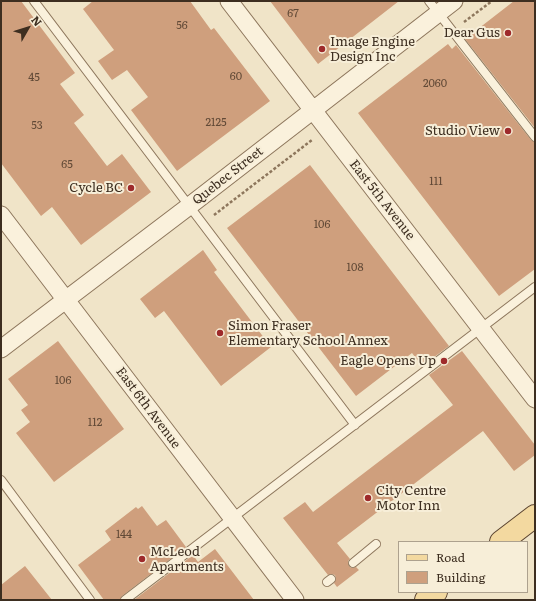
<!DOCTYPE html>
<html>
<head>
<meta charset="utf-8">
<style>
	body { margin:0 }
	#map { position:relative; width:536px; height:601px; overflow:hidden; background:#f0e4c8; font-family:Literata,serif }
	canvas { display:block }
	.frame { position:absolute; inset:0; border:2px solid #3d2e20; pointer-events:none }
	.legend { position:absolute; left:398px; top:541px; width:130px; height:52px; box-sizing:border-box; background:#f7eed8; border:1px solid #ada18e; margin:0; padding:5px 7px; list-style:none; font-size:12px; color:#3d2e20 }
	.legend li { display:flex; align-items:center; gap:8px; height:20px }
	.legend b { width:20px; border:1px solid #ada18e }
	.north { position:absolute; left:8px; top:8px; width:40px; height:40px; -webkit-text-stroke:3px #f7eed8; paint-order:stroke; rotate:51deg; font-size:11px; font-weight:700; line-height:16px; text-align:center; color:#3d2e20 }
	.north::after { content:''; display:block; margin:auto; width:14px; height:18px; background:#3d2e20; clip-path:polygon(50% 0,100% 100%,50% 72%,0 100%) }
</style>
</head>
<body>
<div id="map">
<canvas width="536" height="601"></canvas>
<div class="frame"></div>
<ul class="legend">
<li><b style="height:5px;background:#f3d9a0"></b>Road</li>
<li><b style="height:11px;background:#cf9f7d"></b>Building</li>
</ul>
<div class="north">N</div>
</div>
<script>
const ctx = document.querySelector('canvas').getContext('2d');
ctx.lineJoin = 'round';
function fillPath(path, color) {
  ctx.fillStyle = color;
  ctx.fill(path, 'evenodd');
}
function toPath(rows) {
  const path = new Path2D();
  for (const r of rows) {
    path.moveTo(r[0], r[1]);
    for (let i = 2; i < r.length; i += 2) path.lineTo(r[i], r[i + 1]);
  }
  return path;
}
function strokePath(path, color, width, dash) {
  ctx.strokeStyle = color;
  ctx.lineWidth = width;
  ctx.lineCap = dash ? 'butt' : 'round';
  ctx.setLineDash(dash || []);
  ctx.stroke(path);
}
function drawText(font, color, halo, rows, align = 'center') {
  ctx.font = font + ' Literata,serif';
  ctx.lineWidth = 4;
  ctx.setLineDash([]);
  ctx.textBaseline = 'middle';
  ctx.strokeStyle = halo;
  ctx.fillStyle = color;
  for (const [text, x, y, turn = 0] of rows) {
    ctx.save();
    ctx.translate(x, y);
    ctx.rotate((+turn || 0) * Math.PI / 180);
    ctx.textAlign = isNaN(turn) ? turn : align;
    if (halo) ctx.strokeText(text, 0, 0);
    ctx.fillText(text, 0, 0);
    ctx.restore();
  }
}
fillPath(toPath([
	[1,1,21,1,75,73,60,84,84,115,74,123,107,166,122,154,151,192,81,245,52,207,41,216,1,163],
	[93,1,190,1,211,30,214,28,270,101,177,171,131,110,148,97,127,70,112,80,98,61,114,50,83,9],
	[270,1,399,1,318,64],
	[514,1,535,1,535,128,465,39],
	[448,44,452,49,456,45,531,140,535,142,535,269,499,296,358,113],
	[310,165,449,346,422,366,412,353,356,396,227,228],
	[203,250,217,270,214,272,271,347,221,386,164,311,155,318,140,299],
	[58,341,124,429,54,482,16,433,30,422,21,410,28,405,8,379],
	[462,351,535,445,535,455,514,471,483,431,337,543,350,559,348,561,349,566,351,568,356,567,359,570,337,587,334,583,336,579,335,575,331,574,328,575,283,518,305,502,313,512,453,405,429,375],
	[142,506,157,526,166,520,186,547,122,596,120,600,104,600,78,565,111,540,105,531,136,507,138,509],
	[215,549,254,600,134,600,193,555,198,562],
	[25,566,52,600,1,600,1,585]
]), '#cf9f7d');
const lane = toPath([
	[34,1,355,425],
	[429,1,535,137],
	[1,480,90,600],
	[353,563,376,544],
	[327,582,331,579],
	[125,600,535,287]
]);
const street = toPath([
	[229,1,535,399],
	[1,215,295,600],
	[1,349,188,207,454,1]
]);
const primary = toPath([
	[501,542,535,516],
	[426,600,436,592]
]);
strokePath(lane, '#8d765c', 10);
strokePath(street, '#8d765c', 19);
strokePath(primary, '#5b4430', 24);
strokePath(toPath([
	[464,22,492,1],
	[214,215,312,140]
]), '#8d765c', 2.5, [3, 2]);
strokePath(lane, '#faf1dc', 8);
strokePath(street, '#faf1dc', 17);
strokePath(primary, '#f3d9a0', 22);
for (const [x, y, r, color] of [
	[508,33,4,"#9e2a2b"],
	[322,49,4,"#9e2a2b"],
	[508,131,4,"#9e2a2b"],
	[131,188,4,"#9e2a2b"],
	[220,333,4,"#9e2a2b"],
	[444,361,4,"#9e2a2b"],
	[368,498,4,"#9e2a2b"],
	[142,559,4,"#9e2a2b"]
]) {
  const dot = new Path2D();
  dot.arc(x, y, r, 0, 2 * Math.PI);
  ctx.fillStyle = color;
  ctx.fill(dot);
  strokePath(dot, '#f7eed8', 1.5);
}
drawText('11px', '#624a37', null, [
	["67",293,14],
	["56",182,26],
	["60",236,77],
	["45",34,78],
	["2060",435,84],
	["2125",216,123],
	["53",37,126],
	["65",67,165],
	["111",436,182],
	["106",322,225],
	["108",355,268],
	["106",63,381],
	["112",95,423],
	["144",124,535]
]);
drawText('13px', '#3d2e20', '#f7eed8', [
	["Dear Gus",500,33],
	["Image Engine",330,42,"left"],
	["Design Inc",330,57,"left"],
	["Studio View",500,131],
	["Cycle BC",123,188],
	["Simon Fraser",228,326,"left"],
	["Elementary School Annex",228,341,"left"],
	["Eagle Opens Up",436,361],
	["City Centre",376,491,"left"],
	["Motor Inn",376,506,"left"],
	["McLeod",150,552,"left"],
	["Apartments",150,567,"left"]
], 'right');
drawText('13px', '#3d2e20', '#f7eed8', [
	["Quebec Street",228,176,-38],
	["East 5th Avenue",382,200,52],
	["East 6th Avenue",148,408,53]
]);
</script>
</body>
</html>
